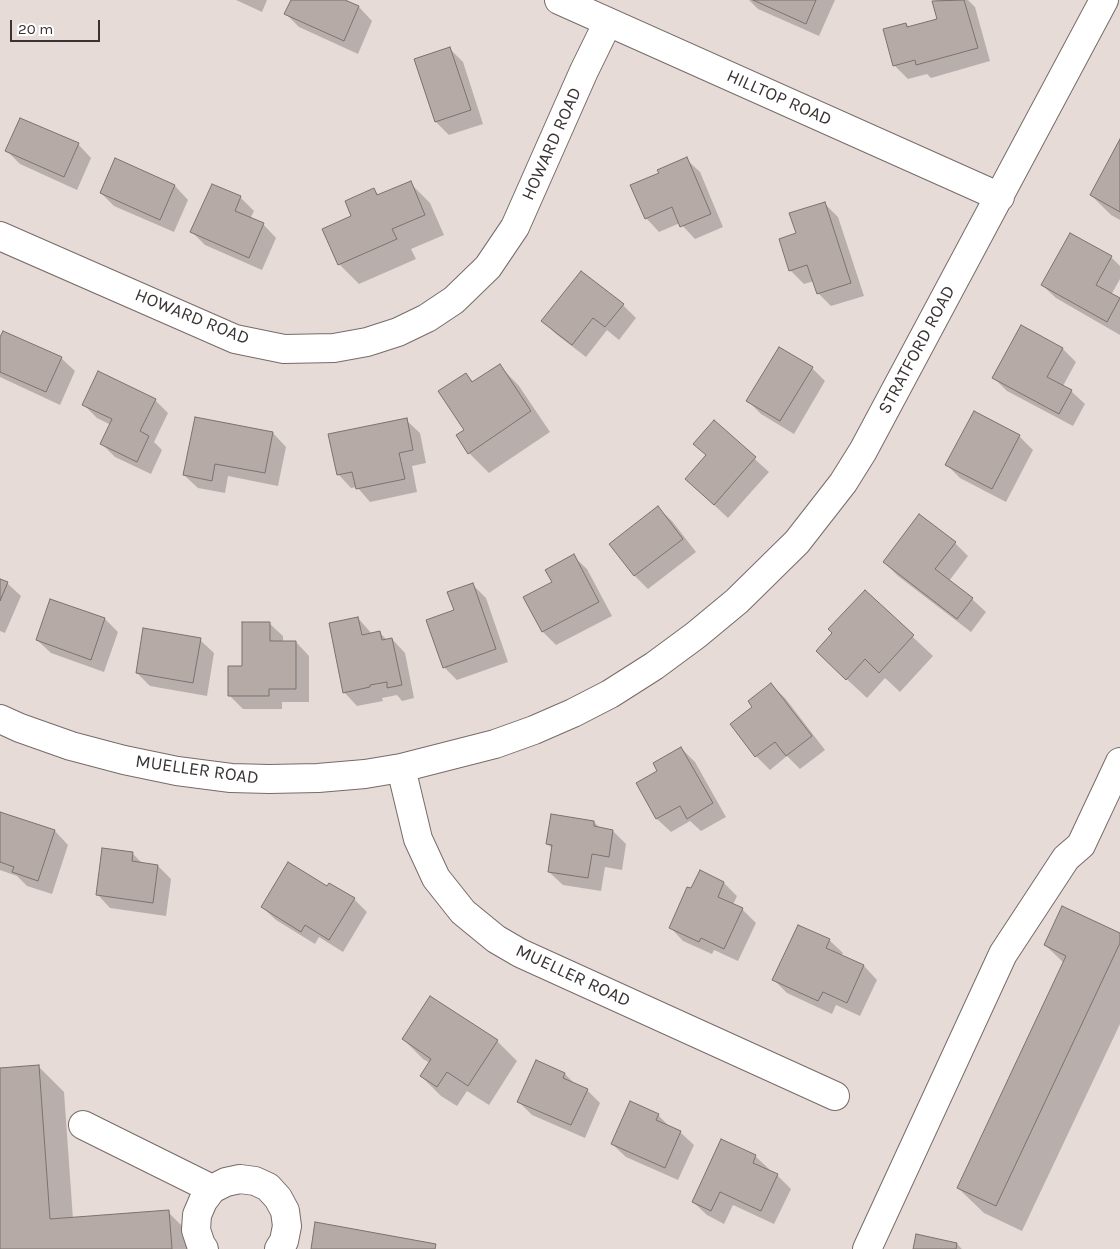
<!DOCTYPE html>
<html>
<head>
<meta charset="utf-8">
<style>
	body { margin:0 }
	#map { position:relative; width:1120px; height:1249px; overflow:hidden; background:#e7dbd8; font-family:Karla,sans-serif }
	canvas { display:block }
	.scale { position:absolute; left:10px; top:20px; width:90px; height:22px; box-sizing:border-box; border:2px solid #393433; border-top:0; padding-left:6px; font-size:15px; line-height:18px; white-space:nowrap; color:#393433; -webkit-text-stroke:4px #fff; paint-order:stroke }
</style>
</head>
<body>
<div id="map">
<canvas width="1120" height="1249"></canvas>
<div class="scale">20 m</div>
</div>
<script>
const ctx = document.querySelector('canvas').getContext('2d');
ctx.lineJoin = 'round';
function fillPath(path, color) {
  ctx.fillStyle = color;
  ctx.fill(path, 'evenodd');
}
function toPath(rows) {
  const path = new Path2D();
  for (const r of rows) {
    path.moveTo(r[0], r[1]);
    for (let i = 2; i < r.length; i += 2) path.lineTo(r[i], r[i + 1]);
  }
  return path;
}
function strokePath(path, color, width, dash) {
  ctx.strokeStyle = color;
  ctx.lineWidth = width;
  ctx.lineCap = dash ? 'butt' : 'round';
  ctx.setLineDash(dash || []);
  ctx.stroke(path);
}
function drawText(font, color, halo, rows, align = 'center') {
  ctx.font = font + ' Karla,sans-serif';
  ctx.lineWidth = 5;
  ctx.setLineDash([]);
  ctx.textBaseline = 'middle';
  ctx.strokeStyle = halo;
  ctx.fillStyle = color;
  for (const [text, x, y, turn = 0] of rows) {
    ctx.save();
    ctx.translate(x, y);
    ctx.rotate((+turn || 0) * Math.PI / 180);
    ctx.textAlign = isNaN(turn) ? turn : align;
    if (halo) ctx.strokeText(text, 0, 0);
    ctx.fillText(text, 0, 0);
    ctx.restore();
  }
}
fillPath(toPath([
	[236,0,267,0,262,12],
	[292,0,342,0,359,7,372,21,358,54,299,27,286,14],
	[749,0,835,0,819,36,758,9],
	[939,0,968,0,975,7,990,61,931,78,927,74,908,79,894,65,906,24,910,28,939,20,934,1],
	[449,48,463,62,483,124,449,135,436,122],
	[1120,141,1120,220,1111,215,1091,195],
	[78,144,91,158,77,190,20,164,7,151],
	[686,159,700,172,723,227,695,239,680,223,659,232,646,218,660,174],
	[116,160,175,186,188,200,174,232,114,206,101,193],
	[410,183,430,203,444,235,411,249,416,259,359,284,339,264,353,217,374,190,380,196],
	[240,197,254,211,250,219,263,224,276,238,262,270,205,245,192,232],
	[824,203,838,217,864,296,831,306,818,293,814,281,804,284,790,270,797,234],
	[1111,257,1120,266,1120,279,1111,295,1120,300,1120,335,1056,298,1042,285],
	[623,305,636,318,619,340,607,330,586,357,556,334,543,321],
	[1022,326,1063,349,1076,362,1063,386,1071,391,1085,404,1073,426,1007,391,994,378],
	[0,340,61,358,75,371,60,405,0,377],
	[500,366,519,386,550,432,489,473,469,453,466,430,466,374,474,383],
	[812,368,825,381,794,434,761,414,748,401],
	[155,400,168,413,154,442,162,450,151,474,115,457,102,444,111,425,97,418,83,404],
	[974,412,1019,436,1033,450,1006,502,960,478,947,465],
	[406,420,420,433,426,463,412,466,417,492,370,502,357,487,351,488,338,474],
	[714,422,769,472,728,518,686,479,707,456],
	[273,433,286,447,278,486,228,476,225,493,198,488,184,475],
	[658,508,672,521,696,552,648,589,635,576,611,544],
	[955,543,968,556,949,581,972,599,986,612,971,632,898,576,884,562],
	[573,556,587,569,612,616,556,645,543,632,524,598,554,582],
	[0,580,7,583,21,596,5,633,0,631],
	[473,585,486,598,508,662,457,680,444,667,456,611],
	[865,592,933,656,900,692,885,678,867,698,838,671,834,633],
	[358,618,372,634,380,633,387,640,392,639,405,653,414,698,402,701,397,695,382,698,383,701,357,706,344,692],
	[105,619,118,632,104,672,51,653,37,640],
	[269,623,283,636,283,642,296,642,309,656,309,702,282,702,282,709,243,709,229,695,243,667],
	[200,640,214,653,207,696,150,686,137,673],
	[771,685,785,698,825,750,800,769,787,756,770,770,756,756,732,724,754,707],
	[681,748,695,762,726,817,701,831,690,821,671,832,657,819,637,783,659,771],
	[0,813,55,831,68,845,52,894,27,886,17,876,0,870],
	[594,822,601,829,613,831,626,844,622,870,605,867,601,891,563,885,549,872,553,849,547,844],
	[133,854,143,864,158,866,171,879,166,916,110,908,97,894],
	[724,883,737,896,733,905,742,909,756,923,738,961,714,950,712,954,683,941,670,927],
	[328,888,354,899,367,912,343,952,319,937,315,944,276,920,262,907],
	[1120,935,1120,1024,1022,1231,984,1213,958,1188,1064,963,1045,945],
	[829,940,843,953,841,956,864,966,877,980,860,1016,836,1005,832,1014,787,993,774,980],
	[403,1039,497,1041,517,1061,489,1105,467,1091,457,1106,441,1096,421,1076,430,1063,423,1059],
	[536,1061,565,1074,576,1085,587,1090,600,1103,585,1138,532,1115,518,1101],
	[38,1066,64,1092,73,1219,168,1212,194,1238,195,1249,0,1249,0,1069],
	[658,1115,670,1127,680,1132,694,1145,678,1180,626,1157,612,1144],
	[755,1156,769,1169,768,1171,777,1175,791,1189,774,1224,733,1205,724,1224,707,1215,693,1202],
	[957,1244,962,1249,914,1249]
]), '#0003');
const building = toPath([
	[291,0,345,0,359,6,344,41,284,14,291,0],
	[753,0,816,0,806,24,753,0],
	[964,0,978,48,916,65,915,60,893,66,883,29,906,23,907,27,937,19,932,1,964,0],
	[450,47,471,110,435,122,414,59,450,47],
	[20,118,79,143,64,177,5,151,20,118],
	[1120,139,1120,212,1090,195,1120,139],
	[687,157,711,214,680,227,672,207,645,219,630,185,659,173,657,170,687,157],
	[115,158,175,185,160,220,100,193,115,158],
	[411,181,425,215,392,229,397,239,338,265,322,229,351,216,345,201,374,188,377,195,411,181],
	[212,184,241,196,235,211,264,223,249,258,190,232,212,184],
	[825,202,851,283,817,294,807,265,789,271,779,239,796,233,789,213,825,202],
	[1070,233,1112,256,1096,285,1120,298,1107,322,1041,285,1070,233],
	[581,271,624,304,605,327,593,318,572,345,541,321,581,271],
	[1021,325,1063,348,1047,377,1072,390,1059,414,992,378,1021,325],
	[3,331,62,357,46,392,0,372,0,337,3,331],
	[779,347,813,367,780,421,746,401,779,347],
	[500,364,531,411,468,454,456,435,464,430,438,391,466,373,472,382,500,364],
	[98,371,156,399,140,431,149,436,137,462,100,444,112,419,82,405,98,371],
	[974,411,1020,435,992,489,945,465,974,411],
	[195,417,273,432,265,473,215,464,212,481,183,475,195,417],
	[407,418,413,450,399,453,405,479,356,489,352,472,337,475,328,434,407,418],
	[714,420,756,457,714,505,685,479,706,455,693,444,714,420],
	[658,506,683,539,634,576,609,544,658,506],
	[919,514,956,542,935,569,973,598,957,619,883,562,919,514],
	[574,554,599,602,542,632,523,597,552,582,545,570,574,554],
	[0,579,8,582,0,601,0,579],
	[473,583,496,649,443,668,426,620,454,610,447,592,473,583],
	[865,590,914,635,879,673,865,659,846,680,816,651,832,633,828,629,865,590],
	[50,599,105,618,91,660,36,640,50,599],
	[358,617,362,635,380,631,382,640,392,638,402,685,387,688,387,682,370,685,370,687,343,693,329,623,358,617],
	[242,622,270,622,270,641,296,641,296,689,269,689,269,696,228,696,228,666,242,666,242,622],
	[143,628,201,638,193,683,136,673,143,628],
	[771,683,812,736,786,756,775,742,755,757,730,724,752,707,748,701,771,683],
	[681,747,713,803,687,819,680,806,656,819,636,783,657,771,653,763,681,747],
	[0,812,55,830,38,881,12,872,14,867,0,862,0,812],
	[551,814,594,821,594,826,613,830,609,857,592,854,588,878,548,872,552,845,546,844,551,814],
	[102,848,133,852,132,861,158,865,153,903,96,895,102,848],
	[288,862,327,886,329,883,355,898,329,940,305,925,301,932,261,907,288,862],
	[700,870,724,882,718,897,743,908,724,949,701,938,699,942,669,928,687,887,691,888,700,870],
	[1062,906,1120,933,1120,943,996,1206,957,1188,1066,956,1044,945,1062,906],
	[798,925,830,939,826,948,864,965,847,1003,823,992,818,1001,772,980,798,925],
	[430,996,498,1040,468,1086,447,1072,437,1087,420,1076,431,1059,402,1039,430,996],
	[536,1060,565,1073,563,1078,588,1089,571,1125,517,1102,536,1060],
	[39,1065,50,1219,169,1210,172,1249,0,1249,0,1068,39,1065],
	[630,1101,659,1114,656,1120,681,1131,665,1168,611,1144,630,1101],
	[721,1139,756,1155,753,1163,778,1174,761,1211,720,1192,711,1211,692,1202,721,1139],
	[315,1222,436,1244,435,1249,311,1249,315,1222],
	[916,1234,957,1243,956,1249,913,1249,916,1234]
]);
fillPath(building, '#b5aaa6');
strokePath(building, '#7c716e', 1);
const minor = toPath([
	[559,0,1000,197],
	[0,236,235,339,284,349,334,348,367,342,398,332,427,318,454,300,488,267,515,227,584,71,608,22],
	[0,719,20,728,71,746,124,760,177,771,231,778,269,779,318,778,365,774,401,768,495,744,534,730,573,713,610,694,654,666,696,635,737,601,797,542,843,483,863,451,1104,0],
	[401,768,418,839,436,878,463,912,496,939,520,953,835,1096],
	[83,1125,212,1189],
	[204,1249,201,1245,196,1230,197,1215,203,1201,212,1189,226,1182,240,1179,255,1181,268,1187,278,1198,285,1211,287,1226,284,1241,279,1249],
	[867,1249,1003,954,1066,858,1081,845,1120,762]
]);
strokePath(minor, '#766b68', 30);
strokePath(minor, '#fff', 28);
drawText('18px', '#393433', '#fff', [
	["HILLTOP ROAD",779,98,24],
	["HOWARD ROAD",552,144,-66],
	["HOWARD ROAD",192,317,22],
	["STRATFORD ROAD",917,350,-62],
	["MUELLER ROAD",197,770,8],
	["MUELLER ROAD",573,976,25]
]);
</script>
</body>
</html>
